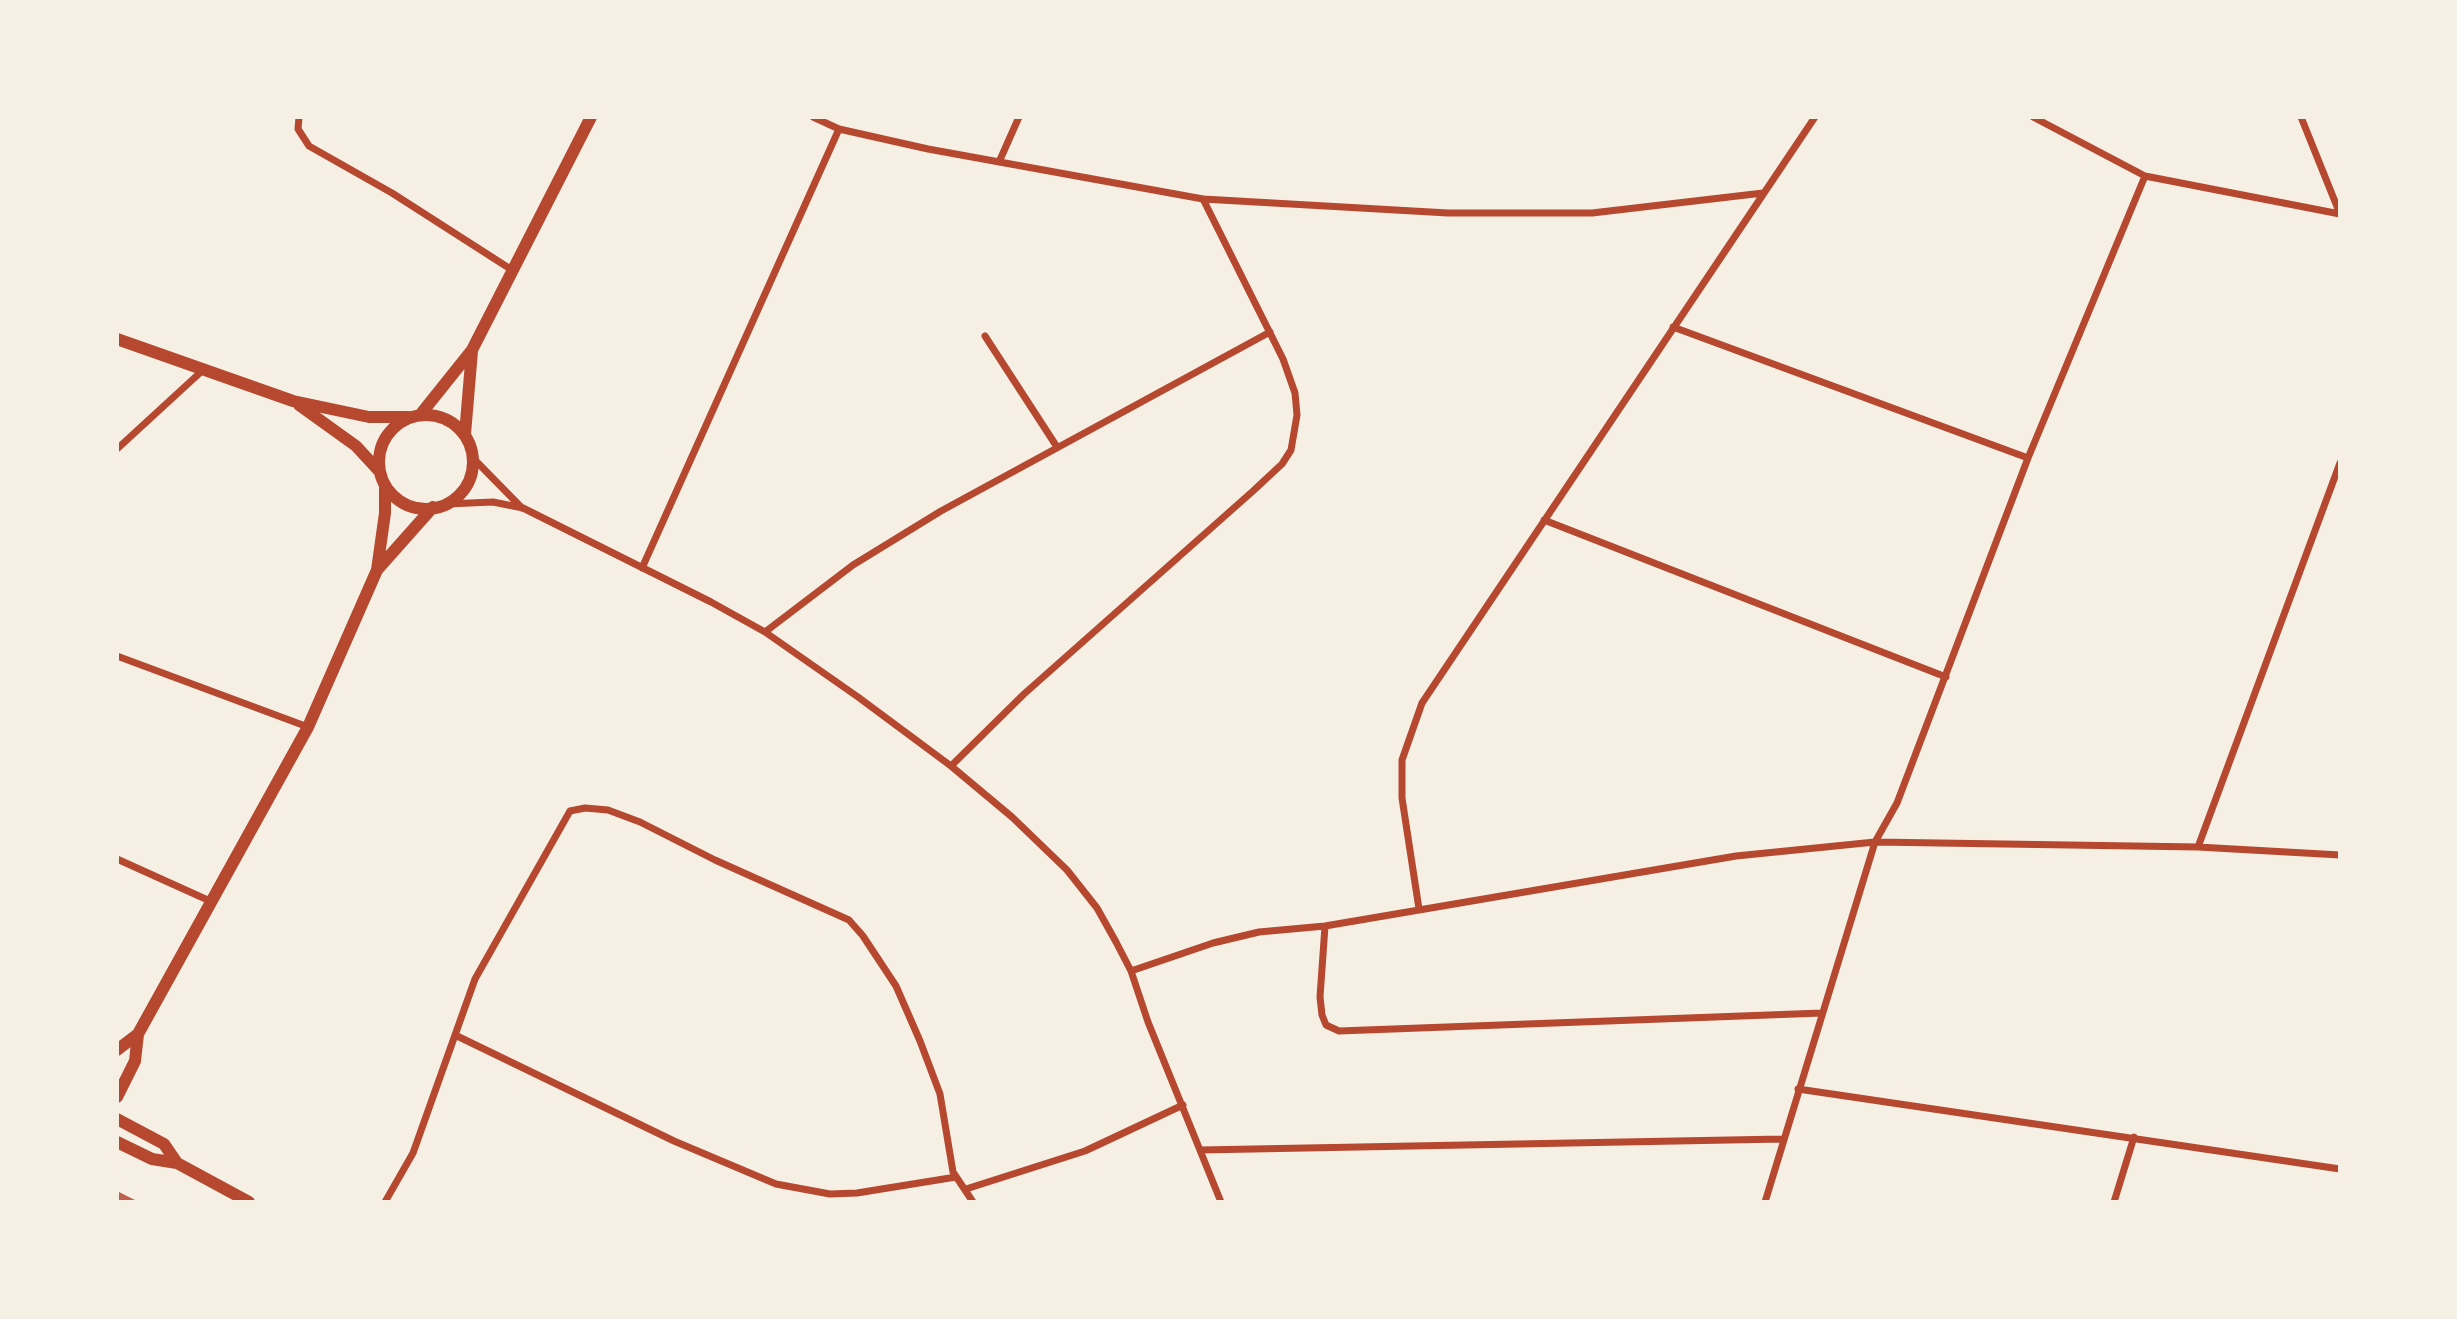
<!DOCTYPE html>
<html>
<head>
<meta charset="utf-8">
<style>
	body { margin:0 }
	#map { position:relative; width:2457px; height:1319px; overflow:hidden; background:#f6efe4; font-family:Lato,sans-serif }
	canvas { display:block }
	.frame { position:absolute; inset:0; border:119px solid #f6efe4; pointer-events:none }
</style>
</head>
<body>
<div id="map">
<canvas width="2457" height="1319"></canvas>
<div class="frame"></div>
</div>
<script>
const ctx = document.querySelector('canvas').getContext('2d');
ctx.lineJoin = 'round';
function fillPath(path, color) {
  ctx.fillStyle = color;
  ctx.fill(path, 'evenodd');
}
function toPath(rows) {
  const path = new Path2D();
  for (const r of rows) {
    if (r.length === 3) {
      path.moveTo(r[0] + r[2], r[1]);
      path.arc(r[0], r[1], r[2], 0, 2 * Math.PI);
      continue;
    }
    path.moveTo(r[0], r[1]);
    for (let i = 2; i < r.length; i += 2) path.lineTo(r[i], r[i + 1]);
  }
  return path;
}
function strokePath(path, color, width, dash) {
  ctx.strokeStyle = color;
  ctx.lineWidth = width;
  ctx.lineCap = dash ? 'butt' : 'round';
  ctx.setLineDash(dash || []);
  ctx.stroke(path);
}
fillPath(toPath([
	[117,1191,139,1202,117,1202]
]), '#bf614a');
strokePath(toPath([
	[299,117,298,129,309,146,392,193,512,270],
	[813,117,839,129,928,149,1203,199,1448,213,1592,213,1763,193],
	[2033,117,2145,176,2340,214],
	[2301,117,2340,214],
	[999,162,1019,117],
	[1673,327,2028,458],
	[985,336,1057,447],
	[117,449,203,370],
	[474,459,522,508],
	[447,504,493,502,523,508,711,602,765,632,858,697,951,766,1012,817,1067,870,1097,908,1116,942,1131,971,1148,1022,1221,1202],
	[1544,520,1946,677],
	[642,568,839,129],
	[765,632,853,565,941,511,1270,332],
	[117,656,308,727],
	[951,766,1024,694,1253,491,1282,464,1291,450,1297,415,1295,393,1283,359,1203,199],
	[2198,847,2340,463],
	[117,859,210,901],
	[1419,909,1402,798,1402,760,1422,703,1815,117],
	[1325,926,1320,997,1322,1015,1326,1025,1339,1031,1822,1013],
	[1131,971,1213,943,1259,932,1325,926,1736,856,1875,842,2198,847,2340,855],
	[455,1035,674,1141,776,1184,830,1194,857,1193,956,1177],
	[1798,1089,2340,1169],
	[1200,1150,1782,1139],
	[966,1189,1085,1151,1183,1105],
	[385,1202,413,1153,475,979,570,811,585,808,608,810,640,822,715,860,849,920,863,936,896,986,920,1041,940,1094,953,1172,973,1202],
	[1765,1202,1875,842,1897,803,2028,458,2145,176],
	[2114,1202,2134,1137]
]), '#b5482f', 7);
strokePath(toPath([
	[117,339,293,401,369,417,409,417],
	[299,405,356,446,380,472],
	[426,462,47],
	[420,415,472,350,591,117],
	[465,434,472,351],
	[377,570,433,507],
	[117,1050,138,1034,308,727,377,570,385,513,385,485],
	[117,1097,135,1061,138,1034],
	[117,1119,164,1144,177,1163],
	[117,1142,152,1159,177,1163,249,1202]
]), '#b5482f', 12);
</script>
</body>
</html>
